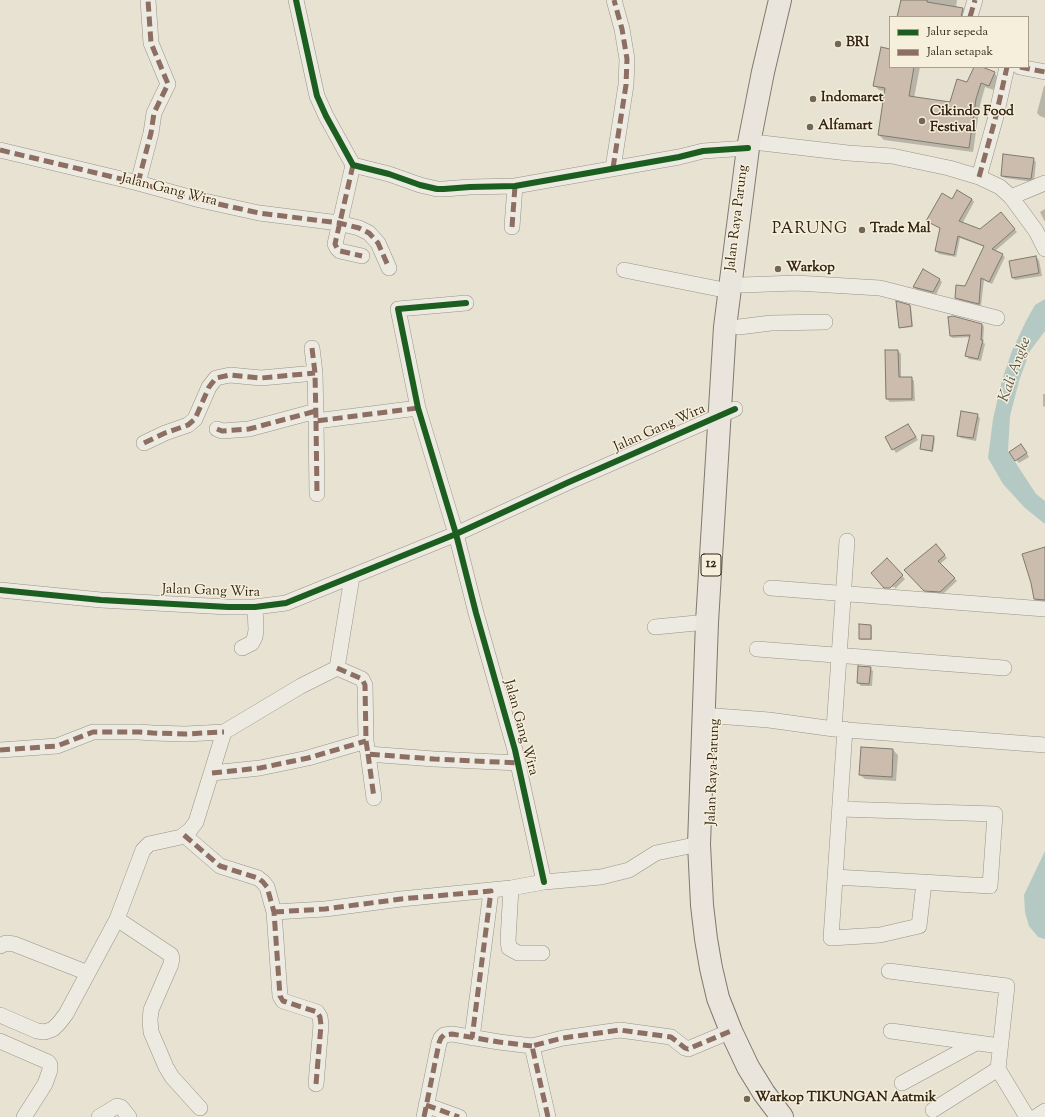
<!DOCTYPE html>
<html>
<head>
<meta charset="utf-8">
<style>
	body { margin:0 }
	#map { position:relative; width:1045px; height:1117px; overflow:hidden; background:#e7e2d1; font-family:"Sorts Mill Goudy",serif }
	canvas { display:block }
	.legend { position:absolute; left:889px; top:16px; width:140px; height:52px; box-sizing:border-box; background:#f6efdb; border:1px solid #a89e8b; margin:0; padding:5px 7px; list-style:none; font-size:12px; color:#332414 }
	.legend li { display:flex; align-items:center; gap:8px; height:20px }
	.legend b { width:20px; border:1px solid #a89e8b }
</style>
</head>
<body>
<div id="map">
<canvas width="1045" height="1117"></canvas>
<ul class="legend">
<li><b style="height:5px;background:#1b5e20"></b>Jalur sepeda</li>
<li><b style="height:5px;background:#8d6e63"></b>Jalan setapak</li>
</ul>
</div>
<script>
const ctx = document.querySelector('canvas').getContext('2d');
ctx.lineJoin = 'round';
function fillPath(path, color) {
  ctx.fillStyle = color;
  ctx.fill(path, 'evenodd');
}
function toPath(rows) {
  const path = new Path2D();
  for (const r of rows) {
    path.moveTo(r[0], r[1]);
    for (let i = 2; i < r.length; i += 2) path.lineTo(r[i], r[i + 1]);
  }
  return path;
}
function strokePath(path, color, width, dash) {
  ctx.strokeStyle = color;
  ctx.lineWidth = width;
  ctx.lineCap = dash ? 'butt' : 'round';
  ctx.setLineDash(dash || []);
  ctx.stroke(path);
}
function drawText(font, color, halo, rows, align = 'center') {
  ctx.font = font + ' "Sorts Mill Goudy",serif';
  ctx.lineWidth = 3;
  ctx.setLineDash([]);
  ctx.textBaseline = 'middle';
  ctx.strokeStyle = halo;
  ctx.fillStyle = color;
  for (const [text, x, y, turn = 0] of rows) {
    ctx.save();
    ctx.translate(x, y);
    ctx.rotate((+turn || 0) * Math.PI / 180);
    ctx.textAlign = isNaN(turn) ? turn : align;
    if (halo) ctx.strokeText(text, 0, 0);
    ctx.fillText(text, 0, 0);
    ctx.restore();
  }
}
fillPath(toPath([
	[1045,299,1045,331,1030,351,1019,381,1010,416,1008,451,1036,494,1045,501,1045,524,1025,508,1003,484,988,458,993,419,1002,380,1012,351,1026,321,1035,305],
	[1045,851,1045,939,1038,937,1029,926,1025,912,1024,895]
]), '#b4c9c4');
fillPath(toPath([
	[901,0,957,0,956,7,963,9,968,13,967,17,898,17,902,0],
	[890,50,890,67,920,67,914,98,951,123,975,67,979,67,994,73,999,78,994,90,985,87,980,105,973,152,884,140,879,135,885,91,879,90,874,85],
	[1044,86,1045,86,1045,118,1040,116,1037,113],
	[1033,159,1036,162,1034,182,1005,178,1002,176],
	[972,199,974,202,962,224,980,230,1003,216,1017,232,995,251,1005,257,992,284,984,280,981,306,959,300,956,298,965,287,985,247,960,238,956,257,939,254,936,251,941,229,927,221,953,201],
	[1045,209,1045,222,1040,212],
	[1036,257,1039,260,1042,276,1015,280,1012,277],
	[939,279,942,282,936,295,917,290,914,287],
	[910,306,911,307,913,327,901,328,900,327],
	[982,324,984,327,983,342,985,344,981,361,969,359,966,356,970,337,953,338,950,336],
	[898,351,901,354,901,378,911,378,914,381,915,401,890,402,887,399],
	[1043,394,1045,394,1045,407,1043,406],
	[977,415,980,418,976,441,961,438,958,435],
	[908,425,918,440,896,453,886,438],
	[934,437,935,439,933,452,923,450,921,449],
	[1024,448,1029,457,1019,463,1010,452],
	[939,548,947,558,940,564,957,581,943,594,928,593,905,571],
	[1045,548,1045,602,1038,602,1034,599],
	[887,559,905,579,895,589,895,587,885,587],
	[871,626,872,627,872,640,861,640,860,639],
	[870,668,873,671,872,686,861,686,858,683],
	[893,750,898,755,896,781,865,779,860,775]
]), '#0003');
const building = toPath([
	[901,0,927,0,927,2,963,8,961,17,897,17,901,0],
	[881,47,890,49,890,67,914,67,909,96,950,102,957,79,967,82,974,67,982,67,995,72,989,86,981,83,976,99,969,148,878,135,885,88,873,86,881,47],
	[1003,154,1034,158,1031,179,1001,176,1003,154],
	[957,190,972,199,959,221,980,229,1001,212,1015,229,992,249,1003,254,989,282,981,278,979,304,955,298,956,285,965,286,984,246,958,236,954,255,935,251,940,228,926,221,942,193,952,199,957,190],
	[1036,256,1039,273,1012,278,1009,261,1036,256],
	[923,269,940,279,933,292,913,287,923,269],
	[896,301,910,305,912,326,899,328,896,301],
	[948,317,953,316,982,324,981,340,983,340,978,359,965,356,970,335,950,336,948,317],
	[885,350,898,350,899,377,912,377,912,399,886,399,885,350],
	[961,411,978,414,973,438,957,436,961,411],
	[908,424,916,437,892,450,885,437,908,424],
	[922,435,934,436,932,451,920,449,922,435],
	[1021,444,1027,453,1015,461,1009,452,1021,444],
	[936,544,945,555,938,561,955,578,940,592,924,591,904,570,936,544],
	[1045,547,1045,600,1034,599,1031,583,1022,554,1045,547],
	[887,558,903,575,890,588,884,588,871,573,887,558],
	[859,624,871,625,871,639,859,639,859,624],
	[858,666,871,667,869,684,857,683,858,666],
	[861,747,893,749,892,777,859,775,861,747]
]);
fillPath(building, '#ccbcad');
strokePath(building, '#7e7a6f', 1);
const minor = toPath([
	[296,0,317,96,326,116,353,165,389,174,420,185,437,189,444,189,470,187,515,186,679,157,703,151,748,148],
	[970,17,975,0],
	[1020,67,1045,72],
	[762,143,848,153,892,156,949,168,979,177,1000,187,1011,197,1036,231,1045,249],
	[0,150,138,183,200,200,259,213,339,223,359,228,369,233,378,243,389,268],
	[353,165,335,244,337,248,340,251,362,256],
	[613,168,626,85,627,59,622,29,614,0],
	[979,177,995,120,1007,67],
	[138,183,151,133,154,113,168,84,151,43,148,0],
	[1011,197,1045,183],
	[512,227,515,186],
	[624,270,729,291],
	[742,285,796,283,880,288,997,318],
	[466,303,398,309,418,408,456,534,476,613,515,750,544,882],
	[739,327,771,323,825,322],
	[312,348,315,373,316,421,418,408],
	[316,421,317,494],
	[217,429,222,431,249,429,316,411],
	[144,443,165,433,188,425,195,419,209,387,216,378,230,375,261,378,315,373],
	[771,588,1045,609],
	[0,590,101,600,228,607,255,607,286,603,456,534,569,482,735,409],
	[655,627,707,622],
	[242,648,252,643,255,637,256,630,255,607],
	[757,649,1004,668],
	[337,668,362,679,365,685,366,741,368,754,434,759,518,763],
	[337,668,352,577],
	[716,716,769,720,834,729,1045,745],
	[834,729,847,541],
	[845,729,831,938,880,935,919,926,924,883],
	[0,750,57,746,93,732,139,732,153,733,185,734,224,732],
	[368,754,374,798],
	[212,773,260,768,308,758,366,741],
	[184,835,220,866,258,878,263,882,267,887,274,912,280,996,283,1001,317,1012,320,1017,321,1025,316,1084],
	[835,877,990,886,995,814,840,809],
	[511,888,508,940,509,948,518,953,542,953],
	[274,912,325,909,401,899,511,888,544,882,601,877,629,870,656,853,699,844],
	[117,919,171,955,172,958,171,964,151,1010,150,1020,151,1032,166,1067,172,1077,200,1108],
	[0,946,6,943,14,944,88,973],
	[889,971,1007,986,998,1069,1027,1117],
	[0,1015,37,1031,45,1032,53,1029,59,1023,66,1014,117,919,143,850,149,844,181,837,190,830,196,822,224,732,301,686,337,668],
	[891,1031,1000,1046],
	[472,1038,491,891],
	[0,1041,48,1062,50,1065,50,1070,45,1084,24,1117],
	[902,1083,976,1043],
	[426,1105,459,1117],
	[933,1110,998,1069],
	[99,1117,117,1106,121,1107,129,1117],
	[424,1117,439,1043,441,1038,444,1035,452,1034,499,1042,532,1046],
	[548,1117,532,1046,563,1038,620,1030,671,1037,685,1048,688,1049,731,1031],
	[1036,1117,1045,1111]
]);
const highway = toPath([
	[780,0,763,72,748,148,725,327,707,622,699,844,702,905,706,939,711,968,718,998,731,1031,748,1067,764,1093,782,1117]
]);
strokePath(minor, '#989388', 16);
strokePath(highway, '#7e7a6f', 24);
strokePath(minor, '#eceae1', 15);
strokePath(highway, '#e9e5dc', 22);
strokePath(toPath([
	[970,17,975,0],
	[1020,67,1045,72],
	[0,150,138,183,200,200,259,213,339,223,359,228,369,233,378,243,389,268],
	[353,165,335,244,337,248,340,251,362,256],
	[613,168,626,85,627,59,622,29,614,0],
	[979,177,995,120,1007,67],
	[138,183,151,133,154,113,168,84,151,43,148,0],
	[512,227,515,186],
	[312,348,315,373,316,421,418,408],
	[316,421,317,494],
	[217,429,222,431,249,429,316,411],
	[144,443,165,433,188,425,195,419,209,387,216,378,230,375,261,378,315,373],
	[337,668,362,679,365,685,366,741,368,754,434,759,518,763],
	[0,750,57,746,93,732,139,732,153,733,185,734,224,732],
	[368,754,374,798],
	[212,773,260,768,308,758,366,741],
	[184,835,220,866,258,878,263,882,267,887,274,912,280,996,283,1001,317,1012,320,1017,321,1025,316,1084],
	[274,912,325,909,401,899,491,891,472,1038],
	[426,1105,459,1117],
	[424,1117,439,1043,441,1038,444,1035,452,1034,499,1042,532,1046],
	[548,1117,532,1046,563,1038,620,1030,671,1037,685,1048,688,1049,731,1031]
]), '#8d6e63', 5, [10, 5]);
strokePath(toPath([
	[296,0,317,96,326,116,353,165,389,174,420,185,437,189,444,189,470,187,515,186,679,157,703,151,748,148],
	[466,303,398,309,418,408,456,534,476,613,515,750,544,882],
	[0,590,101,600,228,607,255,607,286,603,456,534,569,482,735,409]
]), '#1b5e20', 6);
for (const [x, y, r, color] of [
	[838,44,4,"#726656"],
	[813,99,4,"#726656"],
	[922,121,4,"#726656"],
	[810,127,4,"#726656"],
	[862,230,4,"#726656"],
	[778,269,4,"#726656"],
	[747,1099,4,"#726656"]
]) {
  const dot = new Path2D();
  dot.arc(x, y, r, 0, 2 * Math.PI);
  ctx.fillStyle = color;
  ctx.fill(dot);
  strokePath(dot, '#f6efdb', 1.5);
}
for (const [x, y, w] of [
	[711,565,20]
]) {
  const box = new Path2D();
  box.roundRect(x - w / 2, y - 11, w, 22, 3);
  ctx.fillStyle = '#f6efdb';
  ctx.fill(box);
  strokePath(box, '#332414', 1);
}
drawText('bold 13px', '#332414', null, [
	["12",711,565]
]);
drawText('bold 14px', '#332414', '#f6efdb', [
	["BRI",846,44],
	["Indomaret",821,99],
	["Cikindo Food",930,113],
	["Festival",930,129],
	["Alfamart",818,127],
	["Trade Mal",870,230],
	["Warkop",786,269],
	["Warkop TIKUNGAN Aatmik",755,1099]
], 'left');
drawText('14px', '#332414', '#f6efdb', [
	["Jalan Gang Wira",169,191,14],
	["Jalan Raya Parung",738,218,-83],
	["Jalan Gang Wira",660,429,-24],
	["Jalan Gang Wira",211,592,2],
	["Jalan Gang Wira",520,728,75],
	["Jalan Raya Parung",714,772,-88]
]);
drawText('italic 15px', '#535247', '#f6efdb', [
	["Kali Angke",1016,370,-70]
]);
ctx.letterSpacing = '1px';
drawText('16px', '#332414', '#f6efdb', [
	["PARUNG",810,230]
]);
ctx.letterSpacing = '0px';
</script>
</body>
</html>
